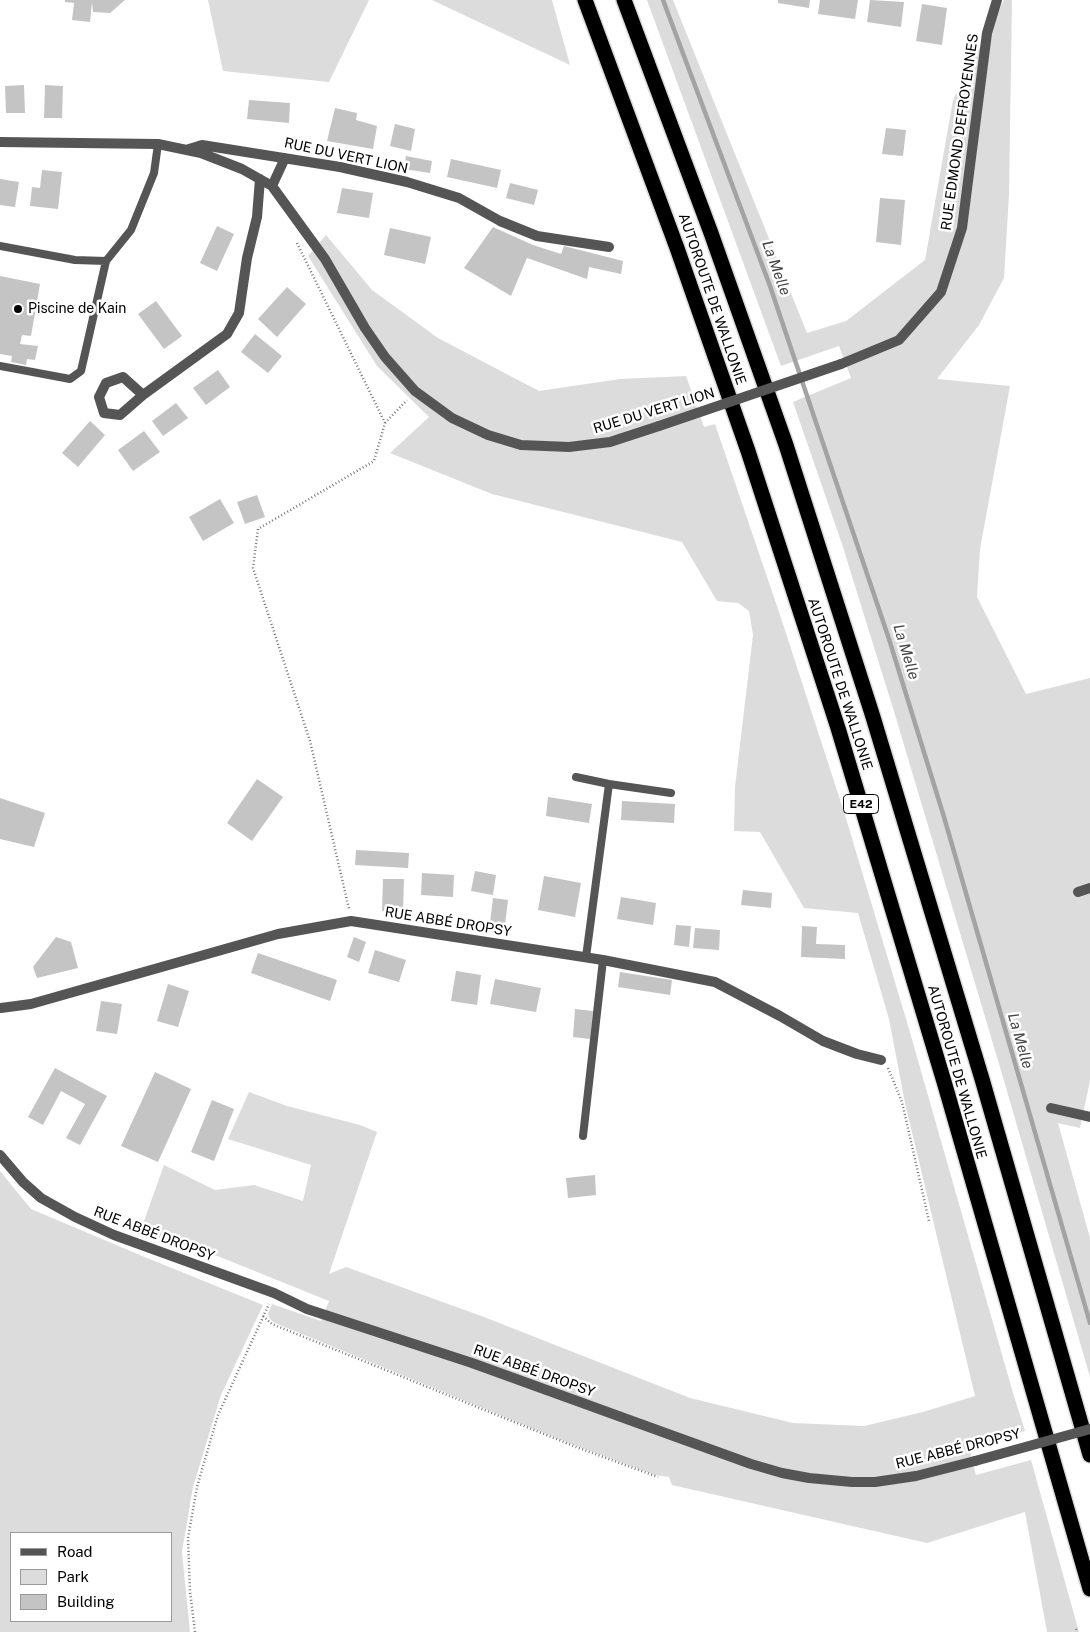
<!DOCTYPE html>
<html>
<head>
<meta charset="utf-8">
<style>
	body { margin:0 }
	#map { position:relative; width:1090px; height:1632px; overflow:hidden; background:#fff; font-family:"Public Sans",sans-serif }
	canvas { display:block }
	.legend { position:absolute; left:10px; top:1532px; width:162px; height:90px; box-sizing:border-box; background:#fff; border:1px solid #999; margin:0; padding:6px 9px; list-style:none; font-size:15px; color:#000 }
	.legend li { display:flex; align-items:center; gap:10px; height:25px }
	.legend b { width:25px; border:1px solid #999 }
</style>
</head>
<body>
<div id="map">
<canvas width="1090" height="1632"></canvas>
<ul class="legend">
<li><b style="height:6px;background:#555"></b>Road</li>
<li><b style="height:14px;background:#dcdcdc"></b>Park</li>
<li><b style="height:14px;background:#c4c4c4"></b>Building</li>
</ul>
</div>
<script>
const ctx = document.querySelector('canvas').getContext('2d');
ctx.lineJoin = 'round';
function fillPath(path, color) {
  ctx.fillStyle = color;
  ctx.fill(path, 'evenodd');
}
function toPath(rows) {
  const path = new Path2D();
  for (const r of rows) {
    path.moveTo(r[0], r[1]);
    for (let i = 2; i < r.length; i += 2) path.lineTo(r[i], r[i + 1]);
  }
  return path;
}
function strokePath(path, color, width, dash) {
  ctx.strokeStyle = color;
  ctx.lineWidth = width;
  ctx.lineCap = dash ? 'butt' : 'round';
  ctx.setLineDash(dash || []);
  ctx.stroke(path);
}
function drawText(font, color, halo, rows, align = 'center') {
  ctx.font = font + ' "Public Sans",sans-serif';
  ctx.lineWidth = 5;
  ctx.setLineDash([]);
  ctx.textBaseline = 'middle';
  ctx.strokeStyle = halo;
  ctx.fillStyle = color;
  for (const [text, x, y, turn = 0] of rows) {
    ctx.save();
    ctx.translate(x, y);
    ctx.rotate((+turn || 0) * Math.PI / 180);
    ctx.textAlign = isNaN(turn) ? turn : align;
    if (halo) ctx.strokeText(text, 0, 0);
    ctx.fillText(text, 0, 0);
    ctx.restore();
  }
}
fillPath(toPath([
	[208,0,369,0,329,82,223,71],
	[432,0,552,0,570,65],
	[647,0,673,0,807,333,846,321,925,260,953,100,1004,0,1012,0,1009,195,1004,278,979,325,937,379,1010,386,980,549,977,597,1026,694,1090,678,1090,1081,1080,1128,1058,1123,1090,1238,1090,1377,1002,1074,896,718,842,544,793,402,851,378,839,346,781,366],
	[326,235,372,290,438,338,539,391,620,379,686,376,704,427,715,424,781,618,845,815,909,1029,1013,1393,1025,1431,969,1447,976,1475,1031,1460,1079,1632,1047,1632,1025,1512,927,1543,672,1485,669,1477,655,1475,566,1442,275,1323,270,1319,268,1314,272,1304,321,1321,329,1301,220,1257,140,1232,164,1165,215,1190,254,1185,303,1201,311,1165,228,1139,249,1092,287,1106,360,1125,377,1132,329,1274,346,1267,484,1317,690,1398,793,1423,864,1426,923,1412,975,1396,905,1103,889,1019,858,913,804,908,760,832,734,831,735,787,753,635,749,611,738,603,717,601,682,542,492,494,390,453,429,417,377,366,308,256],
	[0,1171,31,1209,147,1258,263,1305,221,1395,193,1487,182,1552,190,1632,0,1632],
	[11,1533,171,1533,171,1621,11,1621]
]), '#dcdcdc');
strokePath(toPath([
	[663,0,770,286,889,639,944,817,1090,1323]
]), '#a3a3a3', 4.5);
fillPath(toPath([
	[65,0,125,0,110,13,93,12,92,2,90,22,72,20,74,3,65,2],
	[778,0,810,0,809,8,778,3],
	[820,0,858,0,855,19,818,14],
	[870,0,904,2,901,27,867,22],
	[922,4,947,8,942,45,916,41],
	[24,85,25,113,6,113,5,86],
	[45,85,63,86,62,118,44,118],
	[249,100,290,103,289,123,247,119],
	[335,108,357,113,356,120,377,126,373,149,327,141],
	[395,124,415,129,411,151,390,146],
	[886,128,906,130,903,156,882,154],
	[406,156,432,161,430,173,404,169],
	[451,159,501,170,497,188,447,177],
	[42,170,62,172,58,209,30,206,32,187,40,188],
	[0,179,19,182,15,207,0,205],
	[510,183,538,190,534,205,506,198],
	[342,188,373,193,369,218,337,213],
	[880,198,905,200,901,245,876,242],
	[217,226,234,234,217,271,200,263],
	[493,227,533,245,561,254,564,246,623,261,621,274,589,267,587,279,527,258,511,296,464,268],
	[390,228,431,237,425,264,384,255],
	[0,276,40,284,31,336,22,335,20,344,38,346,35,360,27,359,26,365,11,362,12,356,0,354],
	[287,287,306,304,277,337,258,319],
	[156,301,182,336,164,349,138,314],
	[255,334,282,356,268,373,241,352],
	[218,370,230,387,206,405,193,388],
	[176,403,188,418,163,436,152,421],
	[90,421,105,435,78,467,62,453],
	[144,431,160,452,133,471,118,450],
	[257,495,265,517,245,524,237,502],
	[220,499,234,523,203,541,189,517],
	[257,779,283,797,252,841,227,823],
	[548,797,592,804,589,823,546,816],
	[0,798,45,813,34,847,0,839],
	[622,801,675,804,674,823,621,820],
	[356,850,409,853,408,868,355,865],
	[475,871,496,875,493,895,471,891],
	[422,873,454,875,453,897,421,895],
	[544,876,581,883,575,917,538,910],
	[383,879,404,879,403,912,382,911],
	[743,890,772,893,771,908,741,905],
	[621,897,656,903,653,925,617,919],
	[493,898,508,900,505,925,490,923],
	[676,925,691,926,689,947,674,945],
	[802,926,817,927,816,944,845,945,845,959,801,957],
	[695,928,720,930,719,950,693,948],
	[56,937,71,942,78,968,37,978,33,967],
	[354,937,366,942,359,962,347,957],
	[375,950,406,960,399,982,368,973],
	[258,953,337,980,330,1001,251,973],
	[456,971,481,975,477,1005,451,1001],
	[620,972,672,980,670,995,618,987],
	[495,979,541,988,536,1012,490,1004],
	[168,984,189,991,178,1027,157,1021],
	[101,1001,122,1004,117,1034,96,1031],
	[575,1009,593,1011,590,1039,573,1037],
	[55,1068,107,1096,80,1145,66,1138,85,1104,61,1091,43,1125,28,1117],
	[155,1072,191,1089,158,1162,121,1146],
	[212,1100,234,1109,214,1161,191,1152],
	[595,1175,596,1195,568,1198,566,1178]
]), '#c4c4c4');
const motorway = toPath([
	[585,0,677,248,748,451,838,728,945,1085,1090,1589],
	[624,0,711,233,786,445,873,717,982,1079,1090,1455]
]);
strokePath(motorway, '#dbdbdb', 18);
strokePath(toPath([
	[297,243,385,423,374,461,258,529,253,568,310,741,349,909],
	[385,423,407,400],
	[888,1068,902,1102,929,1221],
	[263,1316,272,1324,576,1447,658,1477],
	[1076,1629,1077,1632],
	[195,1632,190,1591,188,1538,197,1487,218,1415,269,1304]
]), '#777', 2.5, [1, 2.5]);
strokePath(toPath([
	[0,246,75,260,106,261,131,230,154,173,158,144],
	[0,366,70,379,81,371,106,261],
	[576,777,609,784],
	[586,957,609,784,671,793],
	[583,1136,603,960]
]), '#555', 8);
strokePath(toPath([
	[0,142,158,144,201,153,242,169,272,186,325,259,365,328,385,357,415,391,452,418,488,435,521,445,569,447,610,442,659,426],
	[189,149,202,145,340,167,407,182,459,198,500,221,537,236,609,247],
	[272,186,285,158],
	[841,364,899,340,941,292,962,228,987,33,997,0],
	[143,395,123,377,106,383,99,397,104,413,120,415,143,395,227,334,239,313,247,258,257,217,260,179],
	[1078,892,1090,888],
	[1,1008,31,1004,278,934,351,921,603,960,715,982,780,1016,823,1041,857,1054,881,1060],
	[1051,1108,1090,1117]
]), '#555', 10);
strokePath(toPath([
	[0,1155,23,1182,41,1198,75,1217,114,1235,274,1293,307,1309,472,1363,751,1464,782,1473,809,1478,852,1482,875,1482,916,1476,975,1461]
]), '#555', 10);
strokePath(motorway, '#000', 15);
strokePath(toPath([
	[659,426,841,364]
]), '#555', 10);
strokePath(toPath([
	[975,1461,1090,1429]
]), '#555', 10);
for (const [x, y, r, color] of [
	[18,309,5,"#000"]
]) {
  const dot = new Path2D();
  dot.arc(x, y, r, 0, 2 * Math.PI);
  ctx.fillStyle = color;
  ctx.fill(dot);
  strokePath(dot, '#fff', 2);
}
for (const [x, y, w] of [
	[861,804,35]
]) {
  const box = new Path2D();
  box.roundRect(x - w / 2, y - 9.5, w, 19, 4);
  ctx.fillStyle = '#fff';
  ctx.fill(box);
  strokePath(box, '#000', 1);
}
drawText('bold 12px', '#000', null, [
	["E42",861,804]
]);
drawText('14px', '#000', '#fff', [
	["RUE EDMOND DEFROYENNES",960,132,-82],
	["RUE DU VERT LION",346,156,12],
	["AUTOROUTE DE WALLONIE",712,299,71],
	["RUE DU VERT LION",654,411,-17],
	["AUTOROUTE DE WALLONIE",840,684,72],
	["RUE ABBÉ DROPSY",448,922,9],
	["AUTOROUTE DE WALLONIE",957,1072,74],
	["RUE ABBÉ DROPSY",154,1234,21],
	["RUE ABBÉ DROPSY",534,1371,20],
	["RUE ABBÉ DROPSY",958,1449,-14]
]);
drawText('14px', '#000', '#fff', [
	["Piscine de Kain",28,309]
], 'left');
drawText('italic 15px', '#444', '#fff', [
	["La Melle",776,268,70],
	["La Melle",906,652,73],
	["La Melle",1020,1041,74]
]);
</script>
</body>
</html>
